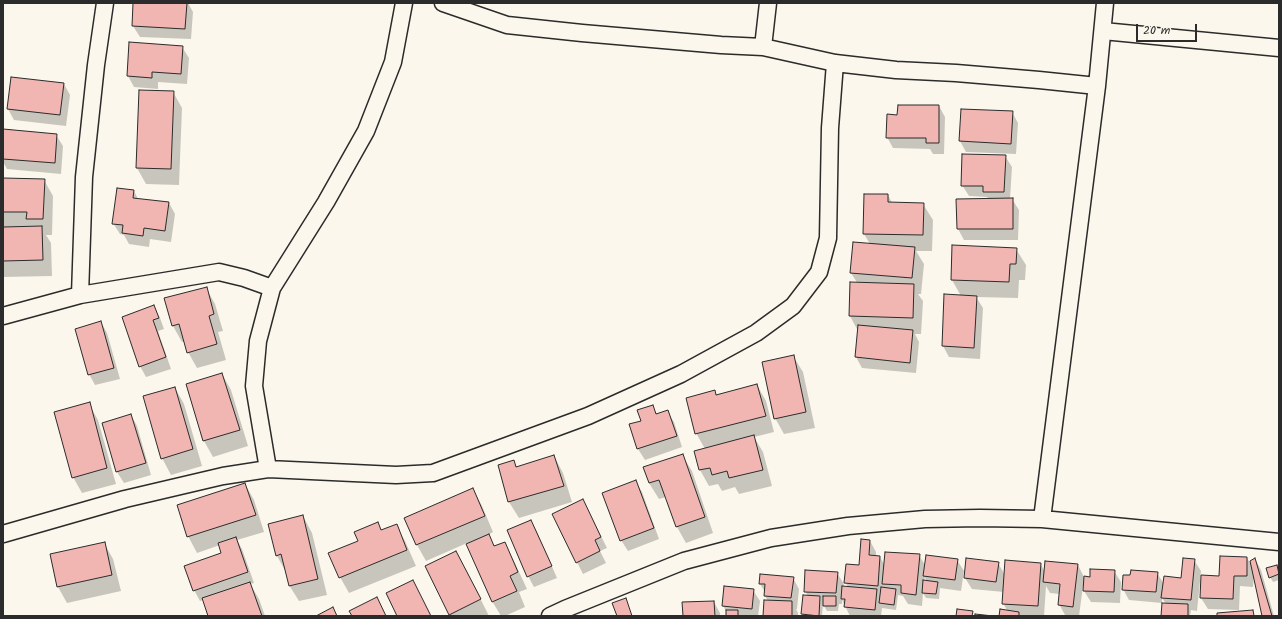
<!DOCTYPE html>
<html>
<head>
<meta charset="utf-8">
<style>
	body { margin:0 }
	#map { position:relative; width:1282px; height:619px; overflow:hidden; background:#fbf7ec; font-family:Kalam,sans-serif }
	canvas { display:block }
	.frame { position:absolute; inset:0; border:4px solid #2b2b2b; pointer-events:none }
	.scale { position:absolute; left:1136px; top:24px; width:61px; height:18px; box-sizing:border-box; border:2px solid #2b2b2b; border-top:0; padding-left:5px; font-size:12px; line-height:14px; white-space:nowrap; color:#2b2b2b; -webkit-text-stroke:3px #fbf7ec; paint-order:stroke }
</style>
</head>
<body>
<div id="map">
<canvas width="1282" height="619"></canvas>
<div class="frame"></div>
<div class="scale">20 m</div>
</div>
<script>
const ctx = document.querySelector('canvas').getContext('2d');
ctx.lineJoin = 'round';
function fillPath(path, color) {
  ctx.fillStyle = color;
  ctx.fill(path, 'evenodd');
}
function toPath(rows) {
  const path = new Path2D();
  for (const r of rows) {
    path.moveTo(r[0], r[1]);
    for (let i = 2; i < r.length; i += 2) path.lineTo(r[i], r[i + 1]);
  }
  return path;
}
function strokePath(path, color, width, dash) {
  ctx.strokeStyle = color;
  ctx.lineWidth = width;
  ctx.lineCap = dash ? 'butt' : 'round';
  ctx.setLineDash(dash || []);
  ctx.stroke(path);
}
fillPath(toPath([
	[134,3,188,3,193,12,191,39,140,37,133,26],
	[130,43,182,47,189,58,187,84,158,82,158,89,134,87,128,76],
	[64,84,70,95,66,126,14,120,8,109],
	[173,92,182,108,179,185,146,184,137,168],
	[939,106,945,117,944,154,933,154,930,149,893,148,887,137,898,116],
	[1012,112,1018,123,1016,154,966,152,960,141],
	[3,130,56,135,63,146,61,174,7,169,3,162],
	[1005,156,1012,167,1010,199,1012,199,1019,210,1018,240,964,240,958,229,957,200,989,200,987,197,969,196,962,185],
	[3,179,44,180,53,196,52,235,46,235,51,243,52,276,3,277],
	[134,191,138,199,169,203,175,214,171,242,150,239,149,247,129,244,124,235,120,234,113,223],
	[888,195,892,203,923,204,933,220,932,251,916,251,924,264,921,294,918,294,923,301,921,334,915,334,919,342,916,373,862,368,856,357,858,331,850,316,858,284,851,273,870,244,864,234],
	[1016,249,1026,265,1025,280,1019,280,1018,298,976,297,983,308,980,359,949,357,943,346,945,296,961,296,952,280],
	[206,288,215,304,223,331,218,332,226,360,197,368,188,352,185,341,182,342,173,326],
	[154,307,160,318,164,329,158,331,171,369,146,377,140,366],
	[101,322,107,333,120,379,95,385,89,374],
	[793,356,803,372,815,428,784,434,775,418],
	[222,374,231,390,248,446,213,457,204,441],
	[757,385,766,401,774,432,754,437,763,452,772,486,739,494,735,487,722,491,718,484,709,486,700,470,695,451,705,449,696,433,715,392,717,396],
	[175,388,184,404,202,466,171,475,162,458],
	[89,404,98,420,116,484,82,493,73,477],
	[652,406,657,414,667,411,674,422,682,447,645,460,638,449,630,425,642,421],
	[131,415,137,426,151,475,124,483,117,472,103,423],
	[682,455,692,471,713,533,686,543,677,527,666,497,659,499,649,483,644,468],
	[554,456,563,473,572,502,519,518,509,502,514,462,517,467],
	[635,481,642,492,659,539,628,551,621,540],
	[245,484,254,500,264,532,237,540,242,549,254,583,250,584,259,599,265,616,209,616,203,600,200,601,194,590,223,554,220,545,197,553,188,536],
	[473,489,482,506,493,532,488,535,495,547,504,543,513,559,527,589,519,592,525,607,505,616,501,616,492,601,467,543,426,561,417,545,405,518],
	[583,500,607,548,600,551,606,563,583,574,553,515],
	[303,516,312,533,327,595,299,601,289,585,286,572,277,556],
	[531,521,537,532,557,578,534,587,528,576],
	[396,525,405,541,416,566,349,593,340,577,381,531],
	[870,541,876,552,876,557,880,557,885,566,919,555,926,567,957,560,964,571,961,591,940,588,939,599,926,598,923,593,922,606,908,604,903,596,898,595,896,610,882,608,881,616,850,616,842,600,842,604,839,604,838,611,827,611,823,604,822,616,803,616,802,614,808,596,805,591,837,573,844,584,843,587,848,587,846,583,847,565,860,566],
	[925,577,926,580,928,582,924,582],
	[104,543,113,559,121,591,67,603,58,587,51,555],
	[456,552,465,568,489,616,451,616,450,615,426,566],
	[1247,558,1252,566,1255,559,1261,570,1274,616,1263,616,1254,574,1253,587,1240,586,1239,610,1208,609,1201,598,1220,577],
	[1194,560,1201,571,1197,611,1191,610,1190,616,1162,616,1166,604,1162,598,1162,603,1129,600,1123,589,1157,573,1164,584,1182,579],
	[998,563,1005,575,1040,563,1045,572,1078,565,1084,577,1091,578,1114,571,1121,582,1120,603,1091,602,1084,591,1085,586,1083,586,1079,616,1065,615,1059,604,1060,594,1050,593,1046,586,1044,616,1020,615,1020,616,1000,616,1008,612,1003,603,1004,592,972,589,965,578],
	[1277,566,1279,570,1279,580,1273,582,1270,577],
	[793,578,799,589,797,609,796,609,798,613,798,616,764,616,768,601,765,596,765,592,760,584],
	[753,590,760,601,758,616,727,616,727,612,723,606],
	[714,602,720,613,720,616,684,616]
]), '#0003');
const building = toPath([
	[133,3,187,3,185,29,132,26,133,3],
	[129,42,183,46,181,74,152,72,152,78,127,76,129,42],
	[11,77,64,83,60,115,7,109,11,77],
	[139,90,174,91,171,169,136,168,139,90],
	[898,105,939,105,939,143,926,143,926,138,886,138,887,114,897,115,898,105],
	[961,109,1013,111,1011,144,959,141,961,109],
	[3,129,57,134,55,163,3,159,3,129],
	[962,154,1006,155,1004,192,983,192,983,186,961,186,962,154],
	[3,178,45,179,43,219,26,219,27,212,3,212,3,178],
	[117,188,134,190,133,198,169,202,165,231,144,228,143,236,122,233,123,225,112,224,117,188],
	[864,194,888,194,888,202,924,203,923,235,863,234,864,194],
	[1013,198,1013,229,957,229,956,199,1013,198],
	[42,226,43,260,3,261,3,227,42,226],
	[853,242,915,247,912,278,850,273,853,242],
	[952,245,1017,248,1016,264,1010,264,1009,282,951,280,952,245],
	[850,282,914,284,913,318,849,316,850,282],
	[207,287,214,314,209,316,217,344,187,353,179,324,172,326,164,298,207,287],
	[944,294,977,296,974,348,942,346,944,294],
	[154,305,159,318,153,320,166,357,139,367,122,317,154,305],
	[101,321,114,368,88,375,75,329,101,321],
	[858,325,913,330,910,363,855,357,858,325],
	[794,355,806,412,774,419,762,362,794,355],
	[222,373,240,430,203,441,186,384,222,373],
	[757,384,766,416,695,434,686,398,715,390,716,395,757,384],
	[175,387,193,449,161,459,143,396,175,387],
	[90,402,107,468,72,478,54,412,90,402],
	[653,405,656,414,668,410,677,436,637,449,629,424,641,421,637,410,653,405],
	[131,414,146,463,116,472,102,423,131,414],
	[754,435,763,470,729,478,727,471,712,475,710,468,699,470,694,451,754,435],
	[683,454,705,517,676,527,659,480,649,483,643,467,683,454],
	[554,455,564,486,508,502,498,465,514,460,516,467,554,455],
	[636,480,654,528,620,541,602,493,636,480],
	[245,483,256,515,187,537,177,505,245,483],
	[473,488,485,516,416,545,404,518,473,488],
	[583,499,601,537,595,540,600,551,576,563,552,514,583,499],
	[303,515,318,579,289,586,281,554,276,556,268,524,303,515],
	[531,520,552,566,527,577,507,530,531,520],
	[378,522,381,530,397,524,407,550,339,578,328,553,358,541,354,532,378,522],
	[489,534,494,546,505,542,518,572,510,576,517,591,492,602,466,544,489,534],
	[236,537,248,572,193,591,184,566,221,553,218,543,236,537],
	[861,539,870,540,869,555,880,556,878,586,844,583,846,564,859,565,861,539],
	[105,542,112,575,57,587,50,554,105,542],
	[456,551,481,599,449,615,425,566,456,551],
	[885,552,920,554,916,595,901,593,901,585,882,584,885,552],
	[926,555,958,559,955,580,923,576,926,555],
	[1220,556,1247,557,1247,576,1234,576,1233,599,1200,598,1201,575,1219,576,1220,556],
	[966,558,999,562,996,582,964,578,966,558],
	[1183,558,1195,559,1191,600,1161,598,1164,576,1181,578,1183,558],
	[1255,558,1272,616,1262,616,1250,561,1255,558],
	[1005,560,1041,563,1038,606,1002,604,1005,560],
	[1045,561,1078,564,1073,607,1058,605,1060,584,1043,582,1045,561],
	[1277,565,1279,574,1269,578,1266,568,1277,565],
	[1090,569,1115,570,1114,592,1083,591,1084,576,1090,577,1090,569],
	[805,570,838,572,836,593,804,592,805,570],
	[1131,570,1158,572,1156,592,1122,590,1123,575,1130,575,1131,570],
	[760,574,794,577,791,598,764,596,765,584,759,584,760,574],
	[413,580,431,616,397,616,386,593,413,580],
	[923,580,938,582,936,594,922,593,923,580],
	[250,582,262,616,208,616,202,598,250,582],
	[724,586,754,589,752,609,722,606,724,586],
	[842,586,877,589,875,610,844,607,845,599,841,599,842,586],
	[881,587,896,589,894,605,879,603,881,587],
	[803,595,820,596,819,616,801,614,803,595],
	[823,596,836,596,836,606,823,606,823,596],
	[377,597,386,616,352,616,349,611,377,597],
	[626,598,632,616,617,616,612,603,626,598],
	[764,600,792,601,792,616,763,616,764,600],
	[714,601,715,616,683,616,682,602,714,601],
	[1162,603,1188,604,1188,616,1161,616,1162,603],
	[333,607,337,616,316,616,333,607],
	[957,609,973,611,972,616,956,616,957,609],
	[1000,609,1019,612,1019,616,999,616,1000,609],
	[726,610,738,610,738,616,726,616,726,610],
	[1253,610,1254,616,1217,616,1217,613,1253,610],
	[975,614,993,616,975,616,975,614]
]);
fillPath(building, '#f1b5b2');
strokePath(building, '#2b2b2b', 1);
const street = toPath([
	[443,3,507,25,582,33,721,45,763,47],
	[768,3,763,47,835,63,896,70,956,73,1039,80,1097,86],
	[1103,31,1279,48],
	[80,295,84,177,96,65,105,3],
	[3,316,80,295,219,272,244,278,272,288],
	[268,469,254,386,258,341,272,288,326,202,366,131,393,62,404,3],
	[1042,519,1097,86,1105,3],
	[3,534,125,499,223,476,268,469,396,475,433,473,588,416,681,374,756,333,793,306,819,272,828,238,830,128,835,63],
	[550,616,565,609,684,561,771,538,848,526,925,519,980,518,1042,519,1279,542]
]);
strokePath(street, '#2b2b2b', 19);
strokePath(street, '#fbf7ec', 16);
</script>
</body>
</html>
